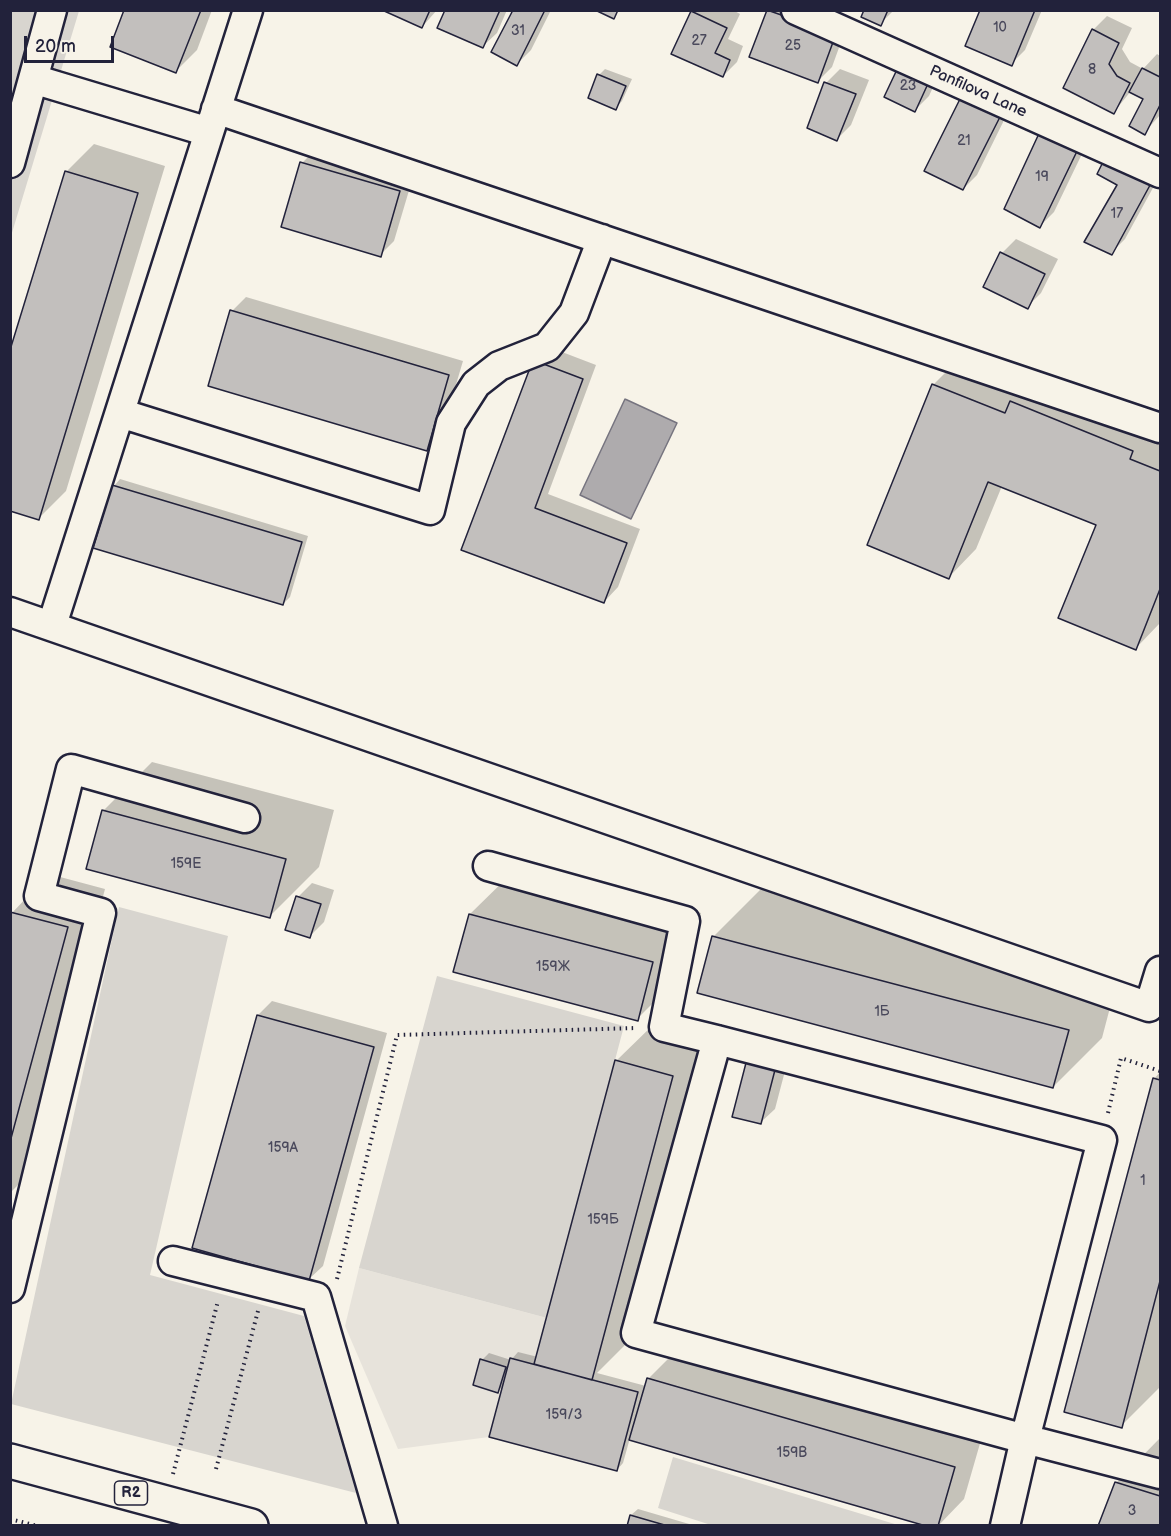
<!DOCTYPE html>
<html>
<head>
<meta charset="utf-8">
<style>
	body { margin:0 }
	#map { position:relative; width:1171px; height:1536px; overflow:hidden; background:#f7f3e8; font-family:"Balsamiq Sans",sans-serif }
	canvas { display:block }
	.frame { position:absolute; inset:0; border:12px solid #22223b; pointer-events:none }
	.scale { position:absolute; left:24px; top:36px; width:90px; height:27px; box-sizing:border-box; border:3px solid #22223b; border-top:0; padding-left:8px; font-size:18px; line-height:21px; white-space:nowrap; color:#22223b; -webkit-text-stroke:4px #f7f3e8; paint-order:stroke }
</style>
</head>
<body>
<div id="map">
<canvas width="1171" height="1536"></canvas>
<div class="frame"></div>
<div class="scale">20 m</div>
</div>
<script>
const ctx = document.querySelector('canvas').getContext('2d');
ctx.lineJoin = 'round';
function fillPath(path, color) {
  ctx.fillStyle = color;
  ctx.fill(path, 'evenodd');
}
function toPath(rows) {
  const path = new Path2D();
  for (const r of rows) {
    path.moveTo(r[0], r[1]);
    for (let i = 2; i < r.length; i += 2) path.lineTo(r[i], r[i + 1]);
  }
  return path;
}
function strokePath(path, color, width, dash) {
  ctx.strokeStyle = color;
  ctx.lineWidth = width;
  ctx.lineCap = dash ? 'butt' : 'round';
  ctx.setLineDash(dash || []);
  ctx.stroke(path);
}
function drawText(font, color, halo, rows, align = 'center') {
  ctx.font = font + ' "Balsamiq Sans",sans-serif';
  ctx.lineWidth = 5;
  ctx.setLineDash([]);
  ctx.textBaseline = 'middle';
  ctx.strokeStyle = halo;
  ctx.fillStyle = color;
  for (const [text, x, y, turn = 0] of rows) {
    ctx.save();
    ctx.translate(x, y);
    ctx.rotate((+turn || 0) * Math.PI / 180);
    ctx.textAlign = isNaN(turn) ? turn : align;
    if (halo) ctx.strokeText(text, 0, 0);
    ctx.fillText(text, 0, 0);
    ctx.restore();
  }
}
fillPath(toPath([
	[359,1268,547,1318,534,1364,489,1437,398,1449,345,1326]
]), '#e7e3db');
fillPath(toPath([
	[11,11,79,11,11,236],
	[119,907,228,936,150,1275,304,1316,356,1493,11,1404],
	[437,976,624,1026,547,1318,359,1268],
	[673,1457,898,1525,711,1525,658,1508]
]), '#d8d5cf');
const water = toPath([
	[625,399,677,423,631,519,580,495,625,399]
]);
fillPath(water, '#aeabad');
strokePath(water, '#76747f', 1.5);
fillPath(toPath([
	[125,10,212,10,197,50,176,71],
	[384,10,437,10,422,27],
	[446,10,507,10,497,33,482,47],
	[514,10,551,10,531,50,517,64],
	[694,10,733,10,740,14,728,39,743,46,737,62,723,76,692,12],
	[768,10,823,10,849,20,832,67,818,81],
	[865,10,894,10,880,24],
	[982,10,1042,10,1025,50,1011,64],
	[1107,16,1132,28,1122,49,1130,62,1143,69,1157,54,1160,56,1160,115,1144,133,1145,98,1131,91,1114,112,1093,30],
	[916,48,945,61,929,96,915,110,902,62],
	[605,69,632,79,622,101,616,108,599,75],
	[840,69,869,80,851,125,837,139,826,83],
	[1016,96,977,175,963,189,926,171],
	[1093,131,1054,212,1040,226,1006,208],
	[1123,141,1160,158,1160,175,1125,239,1111,253,1119,185,1109,155],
	[94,144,165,166,66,491,39,518,66,172],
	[316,149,413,177,394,241,380,255,302,163],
	[1016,239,1058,259,1041,293,1027,307,985,286,1002,253],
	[246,297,463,361,441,435,427,449,232,311],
	[549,347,596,365,548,494,640,529,618,587,604,602,463,549],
	[960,358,1160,433,1160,623,1136,648,1097,524,1002,486,976,549,949,577,933,385],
	[120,479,308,536,290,597,283,604,114,486],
	[152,762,334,810,319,867,270,916,103,811],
	[520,865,701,913,686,970,637,1019,455,971,470,914],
	[49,874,105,889,29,1174,10,1193,10,915],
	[312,883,334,890,324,922,310,936,298,897],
	[763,887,1117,981,1102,1038,1053,1087,699,992,714,936],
	[272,1001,387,1033,323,1266,308,1280,258,1015],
	[655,1023,710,1038,630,1340,597,1373,646,1386,648,1379,676,1351,981,1440,964,1499,938,1526,630,1438,623,1463,617,1470,505,1384,498,1391,482,1360,489,1353,511,1360,518,1352,538,1357,616,1061],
	[790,1052,775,1109,760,1123,733,1116],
	[1160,1072,1160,1387,1121,1426,1154,1079],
	[1160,1438,1160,1526,1100,1526,1116,1483],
	[638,1509,696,1526,628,1526,631,1515]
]), '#0003');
const building = toPath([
	[124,10,201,10,176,73,110,47,124,10],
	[382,10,430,10,422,28,382,10],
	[445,10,500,10,483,48,437,28,445,10],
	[513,10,545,10,517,66,491,52,513,10],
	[595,10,618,10,614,19,595,10],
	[767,10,836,34,818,83,749,57,767,10],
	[864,10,888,10,881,26,861,17,864,10],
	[980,10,1035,10,1012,66,965,46,980,10],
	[691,11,727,28,715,53,730,60,723,77,671,54,691,11],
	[1092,29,1119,43,1109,64,1117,76,1130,83,1114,114,1063,88,1092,29],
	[901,61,932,75,915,112,884,97,901,61],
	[1142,68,1160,77,1160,105,1145,135,1129,126,1143,99,1129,92,1142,68],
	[597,74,626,86,616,110,588,98,597,74],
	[824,82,856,94,837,141,807,128,824,82],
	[964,91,1003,111,963,190,924,171,964,91],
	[1042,127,1080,145,1040,228,1004,209,1042,127],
	[1107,154,1155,176,1112,255,1084,242,1117,185,1097,174,1107,154],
	[300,162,400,191,381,257,281,227,300,162],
	[65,171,138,193,39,520,10,511,10,350,65,171],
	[1000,252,1045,274,1028,309,983,287,1000,252],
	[230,310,449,375,427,451,208,386,230,310],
	[533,360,583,379,535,508,627,543,604,603,461,550,533,360],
	[932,384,1005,413,1010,401,1133,451,1130,459,1160,471,1160,589,1136,650,1058,618,1096,525,988,482,949,579,867,545,932,384],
	[112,485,302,542,283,605,93,548,112,485],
	[102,810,286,859,270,918,86,869,102,810],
	[296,896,321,904,310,938,285,930,296,896],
	[10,912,68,927,10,1142,10,912],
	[469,914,653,962,638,1021,453,972,469,914],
	[712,936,1069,1030,1053,1088,697,993,712,936],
	[257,1015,374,1047,309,1281,192,1248,257,1015],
	[747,1059,776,1066,761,1124,732,1117,747,1059],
	[615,1060,673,1076,592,1380,534,1364,615,1060],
	[1153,1078,1160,1080,1160,1281,1122,1428,1064,1412,1153,1078],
	[510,1358,638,1392,617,1471,489,1437,510,1358],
	[480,1359,506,1367,498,1393,473,1385,480,1359],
	[647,1378,955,1467,938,1526,926,1526,629,1440,647,1378],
	[1115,1482,1160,1496,1160,1526,1098,1526,1115,1482],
	[630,1515,668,1526,627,1526,630,1515]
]);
fillPath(building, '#c2bfbd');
strokePath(building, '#22223b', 1.5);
const minor = toPath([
	[796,10,1160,173],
	[33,79,209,132],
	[216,109,1160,428],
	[10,163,52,10],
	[120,413,430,510,451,423,476,384,499,366,547,347,574,313,602,239],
	[10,612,1149,1007,1160,971],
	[52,625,248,10],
	[488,866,685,921,664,1027,717,1040,1102,1140,1025,1439,636,1333,717,1040],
	[173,1261,316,1297,383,1526],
	[10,1288,101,913,39,896,71,769,245,818],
	[1005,1526,1025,1439,1160,1474]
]);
const major = toPath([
	[10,1461,251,1526]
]);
strokePath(minor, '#22223b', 33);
strokePath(major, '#22223b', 38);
strokePath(toPath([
	[1108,1113,1121,1058,1160,1071],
	[337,1279,397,1035,636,1028],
	[216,1469,258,1311],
	[173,1474,218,1301],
	[10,1519,38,1526]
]), '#22223b', 4, [1.5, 4.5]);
strokePath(minor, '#f7f3e8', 28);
strokePath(major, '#f7f3e8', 33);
drawText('14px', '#4a495c', null, [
	["10",1000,28],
	["31",518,31],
	["27",699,41],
	["25",793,46],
	["8",1092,70],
	["23",908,86],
	["21",964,141],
	["19",1042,177],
	["17",1117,214],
	["159Е",186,864],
	["159Ж",553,967],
	["1Б",882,1012],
	["159А",283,1148],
	["1",1143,1181],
	["159Б",603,1220],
	["159/3",564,1415],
	["159В",792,1453],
	["3",1132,1511]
]);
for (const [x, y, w] of [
	[131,1493,33]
]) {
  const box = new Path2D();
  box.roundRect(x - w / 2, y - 12, w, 24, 4.5);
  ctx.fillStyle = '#f7f3e8';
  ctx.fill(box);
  strokePath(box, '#22223b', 1.5);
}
drawText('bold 15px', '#22223b', null, [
	["R2",131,1493]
]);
drawText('16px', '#22223b', '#f7f3e8', [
	["Panfilova Lane",978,92,24]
]);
</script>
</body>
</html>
